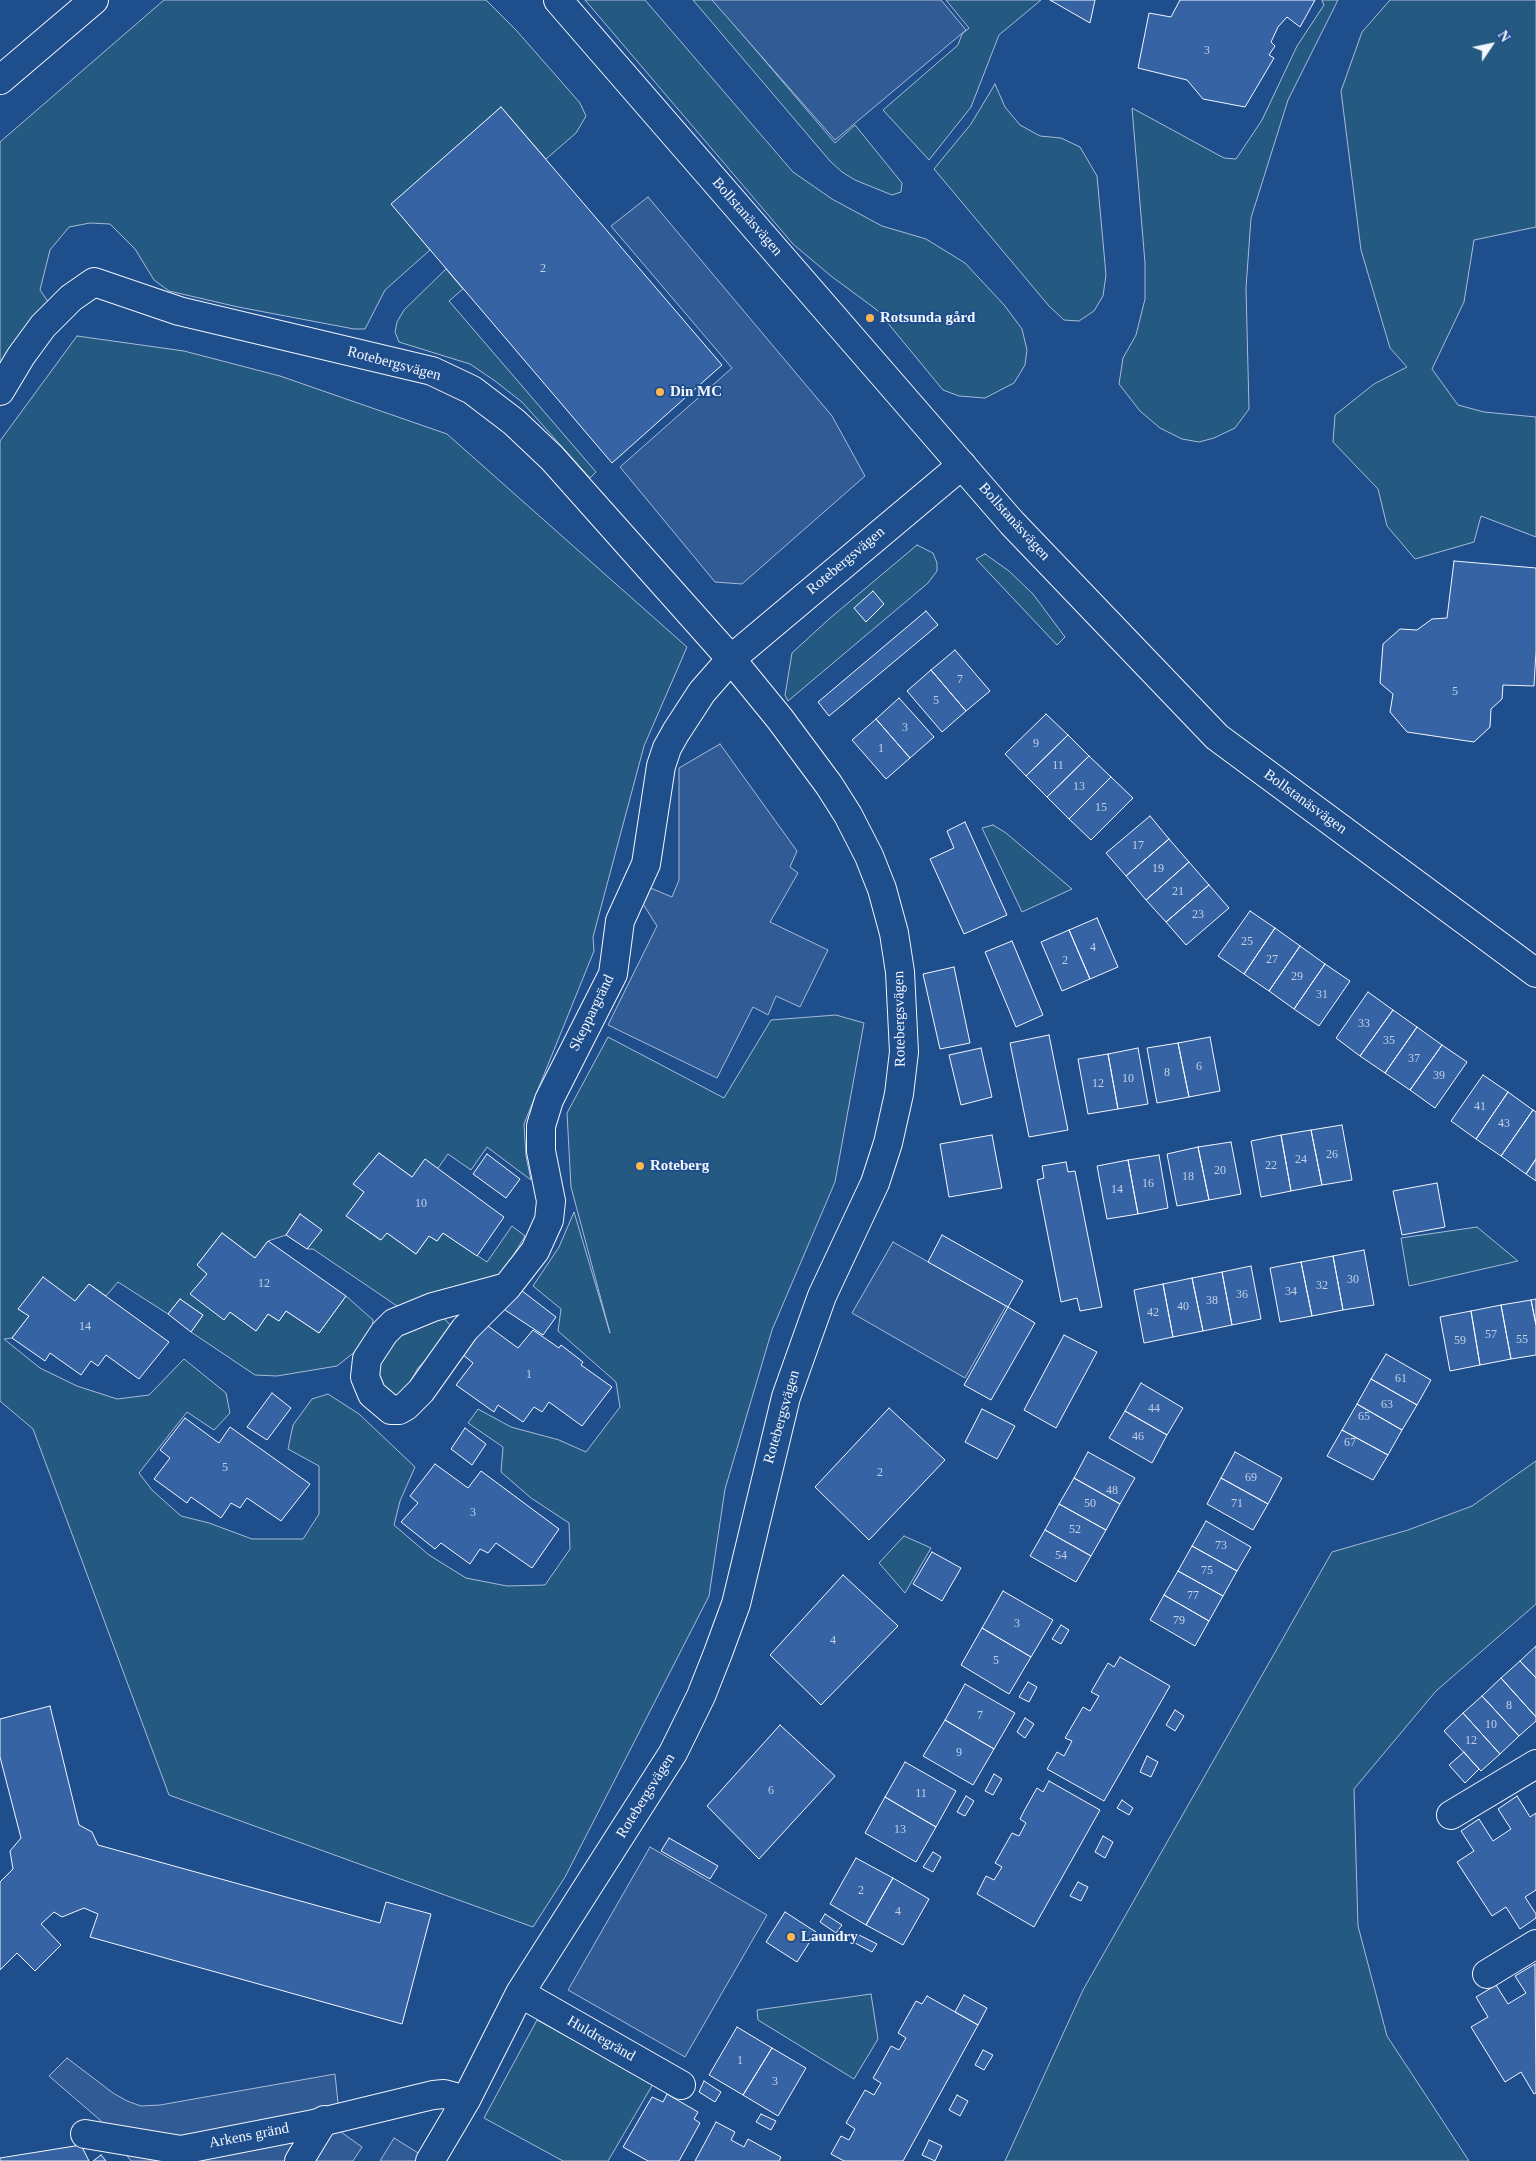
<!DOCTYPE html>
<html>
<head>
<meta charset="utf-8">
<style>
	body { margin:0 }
	#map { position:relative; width:1536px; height:2161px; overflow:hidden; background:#1f4e8c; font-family:"Times New Roman",serif }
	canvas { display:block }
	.north { position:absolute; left:1466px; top:20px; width:50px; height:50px; -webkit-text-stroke:4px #1f4e8c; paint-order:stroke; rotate:56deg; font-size:14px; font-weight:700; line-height:20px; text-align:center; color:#f2f6ff }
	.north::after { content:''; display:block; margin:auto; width:18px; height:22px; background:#f2f6ff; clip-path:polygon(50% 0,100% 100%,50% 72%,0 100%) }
</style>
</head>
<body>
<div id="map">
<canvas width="1536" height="2161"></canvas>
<div class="north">N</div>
</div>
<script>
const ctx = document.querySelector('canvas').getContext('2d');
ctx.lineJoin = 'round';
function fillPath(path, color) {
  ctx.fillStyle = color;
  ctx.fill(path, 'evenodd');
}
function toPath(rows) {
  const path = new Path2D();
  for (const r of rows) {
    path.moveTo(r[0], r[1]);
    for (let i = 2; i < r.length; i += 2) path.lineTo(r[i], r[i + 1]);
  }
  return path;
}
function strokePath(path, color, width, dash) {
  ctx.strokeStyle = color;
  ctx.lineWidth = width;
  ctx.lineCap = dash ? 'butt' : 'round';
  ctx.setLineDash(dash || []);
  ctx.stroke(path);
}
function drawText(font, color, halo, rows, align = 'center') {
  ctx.font = font + ' "Times New Roman",serif';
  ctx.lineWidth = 4;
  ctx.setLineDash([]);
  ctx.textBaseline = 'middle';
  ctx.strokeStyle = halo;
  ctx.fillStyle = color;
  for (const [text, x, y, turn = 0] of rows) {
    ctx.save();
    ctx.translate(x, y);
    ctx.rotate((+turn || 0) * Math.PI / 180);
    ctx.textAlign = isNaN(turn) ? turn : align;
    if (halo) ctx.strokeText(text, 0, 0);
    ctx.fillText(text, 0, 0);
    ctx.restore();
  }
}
const green = toPath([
	[164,0,486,0,516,30,580,103,586,116,576,133,546,159,501,107,392,204,430,250,385,290,365,329,354,329,238,307,169,291,154,280,135,249,110,224,90,223,69,227,50,250,40,290,49,303,0,381,0,142,164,0],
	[585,0,645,0,793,172,832,199,882,226,926,239,965,263,1005,306,1022,329,1027,350,1025,365,1014,383,985,398,959,396,943,390,877,310,831,276,793,244,585,0],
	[693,0,713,0,835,143,855,125,902,183,901,192,892,195,855,180,842,172,830,161,693,0],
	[946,0,1041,0,999,35,971,107,929,160,883,110,958,45,962,34,969,28,946,0],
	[1322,0,1338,0,1288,100,1251,218,1246,288,1249,409,1235,428,1214,438,1199,442,1182,439,1160,428,1140,411,1119,384,1123,358,1136,335,1145,299,1145,263,1132,108,1224,158,1236,159,1262,120,1297,46,1324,5,1322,0],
	[1390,0,1536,0,1536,227,1474,240,1464,302,1432,369,1458,405,1484,412,1536,417,1536,537,1481,516,1474,542,1415,559,1387,526,1378,489,1333,442,1335,415,1374,384,1407,367,1390,348,1361,250,1341,91,1362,32,1390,0],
	[995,84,1005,107,1020,125,1040,136,1061,138,1080,147,1097,176,1106,275,1103,296,1094,311,1079,321,1064,320,1049,306,934,169,971,124,995,84],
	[446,269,463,289,449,301,596,472,590,478,522,402,495,381,470,364,399,342,395,332,397,322,404,310,446,269],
	[77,336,184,351,280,376,447,434,687,647,644,746,593,937,594,951,524,1124,526,1156,531,1180,487,1147,471,1170,448,1154,438,1168,412,1177,379,1153,354,1183,364,1192,347,1216,380,1240,387,1233,416,1254,429,1236,437,1241,443,1233,487,1262,512,1226,525,1236,501,1276,427,1299,397,1306,313,1249,307,1249,321,1230,300,1214,286,1235,268,1241,255,1258,222,1233,197,1265,207,1274,224,1319,230,1312,256,1331,268,1314,279,1321,286,1311,319,1333,346,1296,373,1320,372,1330,356,1351,337,1366,277,1376,255,1375,191,1332,203,1315,180,1299,168,1314,118,1282,106,1296,89,1284,75,1301,19,1309,29,1316,12,1338,4,1339,40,1368,77,1386,117,1399,149,1395,184,1359,226,1393,230,1413,214,1430,187,1412,139,1473,152,1490,181,1516,209,1523,252,1539,303,1539,319,1514,319,1466,288,1449,293,1425,312,1399,328,1394,359,1414,415,1467,400,1501,394,1525,429,1555,466,1578,507,1586,545,1585,570,1549,569,1523,531,1498,501,1472,503,1447,468,1423,478,1409,511,1427,559,1440,586,1452,620,1407,616,1382,558,1331,561,1309,533,1286,559,1247,574,1212,610,1333,571,1187,567,1113,608,1037,724,1098,771,1020,836,1015,864,1023,835,1182,772,1330,725,1489,709,1596,565,1877,533,1927,169,1795,33,1429,0,1401,0,441,77,336],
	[917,545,933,553,937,563,937,571,928,583,788,701,785,695,792,653,829,619,917,545],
	[985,554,1009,571,1033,594,1065,637,1057,645,976,559,985,554],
	[993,825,1006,833,1072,889,1022,912,982,828,993,825],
	[1477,1227,1518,1261,1409,1286,1401,1238,1477,1227],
	[443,1317,450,1325,447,1337,418,1368,406,1390,397,1395,377,1387,377,1366,390,1345,404,1331,443,1317],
	[1536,1461,1536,1604,1436,1691,1354,1789,1358,1926,1387,2036,1469,2161,1005,2161,1083,1990,1332,1552,1408,1530,1472,1506,1536,1461],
	[904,1536,931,1548,905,1593,879,1563,904,1536],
	[871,1994,878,2039,854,2079,758,2020,757,2010,871,1994],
	[537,2020,653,2084,608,2161,563,2161,484,2118,537,2020]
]);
fillPath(green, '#245a82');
strokePath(green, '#a8bbd7', 1);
const parking = toPath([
	[712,0,941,0,966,30,835,140,712,0],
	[648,197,832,416,865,476,742,584,715,582,620,467,732,368,611,226,648,197],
	[720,744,797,851,790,867,798,873,770,922,828,950,800,1007,776,996,768,1015,753,1007,717,1078,608,1025,657,926,638,896,641,884,672,897,679,880,679,768,720,744],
	[893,1242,1006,1306,965,1378,852,1313,893,1242],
	[650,1847,767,1915,685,2057,568,1990,650,1847],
	[67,2058,113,2093,127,2101,141,2106,160,2105,335,2074,341,2132,362,2147,353,2161,131,2161,100,2120,49,2076,67,2058],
	[394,2138,428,2159,427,2161,380,2161,394,2138]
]);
fillPath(parking, '#305b95');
strokePath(parking, '#a8bbd7', 1);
const building = toPath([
	[1050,0,1095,0,1090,23,1050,0],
	[1180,0,1315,0,1300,27,1287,17,1278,27,1271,42,1275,46,1269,55,1274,58,1245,107,1203,99,1187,80,1138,68,1149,13,1171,17,1180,0],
	[501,107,722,365,612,463,391,204,501,107],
	[1454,561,1536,568,1536,651,1534,686,1503,685,1502,699,1491,709,1490,727,1474,742,1407,732,1390,712,1393,694,1380,683,1383,644,1400,629,1417,630,1432,619,1447,618,1454,561],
	[873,591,884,604,866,622,854,608,873,591],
	[926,611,938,625,829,716,818,702,926,611],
	[955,650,990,691,966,711,931,670,955,650],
	[931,670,966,711,942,732,907,691,931,670],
	[899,698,934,737,910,758,876,719,899,698],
	[1046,714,1068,735,1026,776,1005,754,1046,714],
	[876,719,910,758,886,779,852,740,876,719],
	[1068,735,1089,756,1047,797,1026,776,1068,735],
	[1089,756,1111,777,1069,819,1047,797,1089,756],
	[1111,777,1133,798,1091,840,1069,819,1111,777],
	[1150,816,1169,839,1126,876,1106,853,1150,816],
	[965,822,1007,915,964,934,930,859,954,848,947,831,965,822],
	[1169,839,1189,862,1146,900,1126,876,1169,839],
	[1189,862,1209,885,1166,922,1146,900,1189,862],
	[1209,885,1229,908,1186,945,1166,922,1209,885],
	[1250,911,1275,928,1244,974,1218,956,1250,911],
	[1097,918,1118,967,1090,979,1069,930,1097,918],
	[1275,928,1300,946,1269,991,1244,974,1275,928],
	[1069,930,1090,979,1062,991,1041,942,1069,930],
	[1012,941,1043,1015,1016,1027,985,952,1012,941],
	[1300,946,1325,964,1294,1009,1269,991,1300,946],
	[1325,964,1350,981,1319,1026,1294,1009,1325,964],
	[954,967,970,1043,940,1049,923,974,954,967],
	[1368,992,1393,1010,1360,1056,1336,1038,1368,992],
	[1393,1010,1417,1027,1385,1073,1360,1056,1393,1010],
	[1417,1027,1442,1045,1410,1090,1385,1073,1417,1027],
	[1049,1035,1068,1130,1029,1137,1010,1043,1049,1035],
	[1210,1037,1220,1091,1189,1097,1178,1043,1210,1037],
	[1178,1043,1189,1097,1157,1103,1147,1048,1178,1043],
	[1442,1045,1467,1062,1435,1108,1410,1090,1442,1045],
	[981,1048,992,1097,961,1105,949,1055,981,1048],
	[1138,1048,1148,1104,1118,1109,1108,1054,1138,1048],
	[1108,1054,1118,1109,1088,1114,1078,1059,1108,1054],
	[1483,1075,1508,1092,1476,1139,1451,1121,1483,1075],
	[1508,1092,1533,1110,1501,1156,1476,1139,1508,1092],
	[1533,1110,1536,1112,1536,1159,1526,1174,1501,1156,1533,1110],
	[1342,1125,1352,1180,1322,1185,1311,1130,1342,1125],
	[1311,1130,1322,1185,1291,1191,1281,1135,1311,1130],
	[992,1135,1002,1188,949,1197,940,1144,992,1135],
	[1281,1135,1291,1191,1261,1197,1251,1141,1281,1135],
	[1231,1142,1241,1194,1209,1200,1198,1147,1231,1142],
	[1198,1147,1209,1200,1177,1206,1167,1154,1198,1147],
	[379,1153,412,1177,425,1159,504,1217,477,1256,443,1233,437,1241,429,1236,416,1254,387,1233,381,1240,346,1216,364,1192,353,1184,379,1153],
	[487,1154,520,1179,506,1198,473,1174,487,1154],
	[1159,1155,1168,1208,1138,1214,1128,1160,1159,1155],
	[1536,1159,1536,1181,1526,1174,1536,1159],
	[1128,1160,1138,1214,1107,1219,1097,1166,1128,1160],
	[1066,1162,1068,1172,1075,1171,1102,1307,1080,1311,1077,1298,1061,1302,1037,1180,1044,1178,1042,1166,1066,1162],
	[1437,1183,1445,1227,1402,1235,1393,1191,1437,1183],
	[300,1214,322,1230,307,1249,286,1235,300,1214],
	[222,1233,255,1258,268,1241,346,1296,319,1333,286,1311,279,1321,268,1314,256,1331,230,1312,224,1320,190,1294,207,1274,197,1265,222,1233],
	[942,1235,1023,1281,1008,1307,928,1262,942,1235],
	[1364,1250,1374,1305,1343,1310,1333,1256,1364,1250],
	[1333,1256,1343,1310,1312,1316,1301,1262,1333,1256],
	[1301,1262,1312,1316,1280,1322,1270,1268,1301,1262],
	[1251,1266,1261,1319,1232,1325,1222,1272,1251,1266],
	[1222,1272,1232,1325,1203,1331,1192,1278,1222,1272],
	[43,1277,75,1301,89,1284,169,1342,139,1379,106,1355,98,1366,91,1361,81,1375,50,1353,45,1361,12,1338,29,1316,18,1309,43,1277],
	[1192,1278,1203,1331,1173,1337,1163,1284,1192,1278],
	[1163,1284,1173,1337,1144,1343,1134,1290,1163,1284],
	[517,1287,556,1317,543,1335,502,1308,517,1287],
	[180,1299,203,1315,191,1332,168,1314,180,1299],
	[1536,1299,1536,1325,1531,1300,1536,1299],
	[1531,1300,1536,1325,1536,1355,1511,1359,1501,1305,1531,1300],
	[1501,1305,1511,1359,1480,1365,1471,1311,1501,1305],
	[1008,1307,1035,1323,991,1400,964,1385,1008,1307],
	[1471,1311,1480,1365,1450,1371,1440,1317,1471,1311],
	[484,1323,518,1348,533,1330,559,1348,561,1345,583,1362,581,1365,612,1387,582,1426,549,1402,542,1412,534,1407,523,1422,498,1405,494,1412,456,1385,473,1363,462,1354,484,1323],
	[1064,1335,1097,1352,1056,1428,1024,1410,1064,1335],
	[1386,1354,1431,1380,1417,1405,1371,1379,1386,1354],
	[1371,1379,1417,1405,1402,1430,1357,1404,1371,1379],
	[1141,1383,1183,1408,1167,1435,1125,1411,1141,1383],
	[272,1393,291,1408,267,1440,247,1427,272,1393],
	[1357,1404,1402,1430,1388,1455,1342,1430,1357,1404],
	[889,1408,945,1460,869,1540,815,1487,889,1408],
	[982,1409,1015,1426,997,1459,965,1442,982,1409],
	[1125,1411,1167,1435,1152,1463,1109,1438,1125,1411],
	[185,1418,219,1443,230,1427,310,1484,281,1521,247,1498,240,1508,231,1503,221,1518,191,1497,187,1503,154,1479,170,1458,160,1450,185,1418],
	[465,1428,486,1444,472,1465,451,1449,465,1428],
	[1342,1430,1388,1455,1373,1480,1327,1456,1342,1430],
	[1088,1452,1135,1478,1120,1504,1074,1478,1088,1452],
	[1235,1452,1282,1478,1268,1504,1221,1478,1235,1452],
	[435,1464,468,1488,481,1471,559,1529,532,1568,496,1543,488,1553,480,1549,470,1564,441,1543,435,1549,401,1522,418,1503,410,1496,435,1464],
	[1074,1478,1120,1504,1106,1530,1059,1504,1074,1478],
	[1221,1478,1268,1504,1253,1530,1207,1504,1221,1478],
	[1059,1504,1106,1530,1091,1556,1045,1530,1059,1504],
	[1206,1521,1251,1547,1237,1571,1192,1546,1206,1521],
	[1045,1530,1091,1556,1076,1582,1030,1556,1045,1530],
	[1192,1546,1237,1571,1223,1596,1178,1571,1192,1546],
	[932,1552,961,1568,942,1601,913,1584,932,1552],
	[1178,1571,1223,1596,1209,1621,1164,1595,1178,1571],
	[843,1575,898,1626,821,1705,770,1655,843,1575],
	[1003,1591,1053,1620,1031,1657,982,1628,1003,1591],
	[1164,1595,1209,1621,1195,1646,1150,1620,1164,1595],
	[1061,1625,1069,1630,1061,1644,1052,1639,1061,1625],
	[982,1628,1031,1657,1009,1694,961,1665,982,1628],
	[1536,1646,1536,1678,1520,1661,1536,1646],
	[1120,1657,1170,1686,1104,1801,1047,1769,1057,1752,1064,1756,1072,1741,1065,1738,1083,1707,1090,1711,1099,1696,1091,1692,1108,1663,1114,1667,1120,1657],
	[1520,1661,1536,1678,1536,1717,1501,1678,1520,1661],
	[1501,1678,1536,1717,1536,1721,1519,1736,1482,1696,1501,1678],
	[1028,1682,1037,1687,1029,1702,1019,1697,1028,1682],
	[965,1684,1015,1713,994,1749,945,1720,965,1684],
	[1482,1696,1519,1736,1500,1754,1463,1713,1482,1696],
	[50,1706,79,1825,92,1832,98,1845,380,1923,386,1902,431,1914,402,2024,90,1937,98,1914,84,1908,62,1917,54,1912,41,1924,61,1945,35,1971,17,1953,0,1970,0,1882,13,1869,10,1851,21,1838,0,1757,0,1719,50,1706],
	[1175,1710,1184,1716,1175,1731,1166,1725,1175,1710],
	[1463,1713,1500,1754,1481,1771,1444,1731,1463,1713],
	[1025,1718,1034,1724,1025,1738,1017,1732,1025,1718],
	[945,1720,994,1749,973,1785,923,1756,945,1720],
	[780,1725,835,1776,759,1859,707,1806,780,1725],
	[1464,1752,1479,1769,1465,1783,1449,1765,1464,1752],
	[1147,1756,1158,1762,1151,1777,1140,1772,1147,1756],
	[905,1762,956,1791,936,1827,885,1797,905,1762],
	[994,1774,1002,1779,993,1795,985,1791,994,1774],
	[1049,1781,1100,1810,1034,1927,977,1894,986,1876,994,1880,1002,1867,995,1863,999,1856,1012,1833,1019,1836,1026,1823,1020,1819,1024,1811,1037,1788,1043,1792,1049,1781],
	[966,1796,974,1801,965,1816,957,1812,966,1796],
	[1517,1796,1530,1817,1536,1813,1536,1890,1525,1897,1536,1914,1536,1918,1520,1929,1506,1907,1492,1916,1457,1862,1474,1851,1461,1831,1479,1819,1493,1841,1511,1829,1498,1809,1517,1796],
	[885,1797,936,1827,916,1862,865,1833,885,1797],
	[1122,1800,1133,1808,1129,1815,1117,1808,1122,1800],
	[1103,1836,1113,1842,1105,1858,1095,1852,1103,1836],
	[669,1838,718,1866,710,1879,661,1851,669,1838],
	[933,1852,941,1857,933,1872,923,1867,933,1852],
	[856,1858,893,1878,866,1925,830,1904,856,1858],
	[893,1878,929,1899,903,1945,866,1925,893,1878],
	[1078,1882,1088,1887,1081,1901,1070,1896,1078,1882],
	[785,1912,816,1932,797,1962,766,1942,785,1912],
	[825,1914,842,1925,836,1933,820,1922,825,1914],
	[859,1935,877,1944,872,1952,855,1943,859,1935],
	[1535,1964,1536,2093,1534,2094,1521,2072,1505,2082,1471,2027,1488,2017,1476,1997,1496,1985,1508,2004,1526,1993,1515,1976,1535,1964],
	[964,1995,987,2008,978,2025,955,2012,964,1995],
	[927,1996,978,2025,903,2161,844,2161,831,2154,841,2136,849,2140,855,2129,846,2123,865,2090,874,2095,881,2083,873,2078,876,2073,891,2046,899,2050,906,2038,898,2033,916,2001,922,2004,927,1996],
	[737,2027,772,2048,743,2095,709,2075,737,2027],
	[772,2048,806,2068,778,2116,743,2095,772,2048],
	[983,2050,993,2055,984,2070,975,2065,983,2050],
	[704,2081,721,2092,715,2102,699,2092,704,2081],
	[667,2094,698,2112,694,2119,700,2123,679,2161,648,2161,623,2147,652,2097,663,2102,667,2094],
	[957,2095,968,2101,960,2116,949,2110,957,2095],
	[761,2114,776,2121,771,2130,756,2122,761,2114],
	[716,2122,735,2132,731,2140,744,2147,748,2139,781,2157,779,2161,695,2161,716,2122],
	[929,2140,942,2146,935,2161,922,2155,929,2140],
	[81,2145,89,2161,0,2161,0,2158,81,2145],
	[101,2155,106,2161,93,2161,101,2155]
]);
fillPath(building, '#3563a3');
strokePath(building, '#f2f6ff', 1);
const minor = toPath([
	[0,391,21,356,43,326,71,298,94,282,179,311,432,371,472,390,514,422,552,458,731,659,780,719,829,785,848,815,869,856,882,889,894,933,900,972,904,1052,899,1094,888,1143,875,1183,822,1296,786,1397,736,1604,718,1653,701,1696,673,1753,520,1993,466,2100,430,2161],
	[507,1287,433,1307,394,1323,384,1333,367,1359,365,1377,372,1394,391,1410,399,1410,406,1406,421,1391,465,1329,507,1287,535,1251,549,1220,551,1201,541,1151,541,1126,549,1100,613,974,620,921,646,864,661,766,667,748,676,732,702,692,731,659,962,465],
	[1451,1815,1536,1764],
	[1487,1974,1536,1944],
	[520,1993,681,2085],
	[85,2134,181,2150,309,2125,433,2095,444,2094,466,2100],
	[299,2161,324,2120]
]);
const tertiary = toPath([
	[558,0,1012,523,1217,737,1536,973]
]);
const motorway = toPath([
	[0,80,94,0]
]);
strokePath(minor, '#f2f6ff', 30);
strokePath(tertiary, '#f2f6ff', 30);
strokePath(motorway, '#f2f6ff', 30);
strokePath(minor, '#1f4e8c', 28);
strokePath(tertiary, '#1f4e8c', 28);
strokePath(motorway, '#1f4e8c', 28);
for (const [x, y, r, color] of [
	[870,318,5,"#ffb74d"],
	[660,392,5,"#ffb74d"],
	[640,1166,5,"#ffb74d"],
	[791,1937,5,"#ffb74d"]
]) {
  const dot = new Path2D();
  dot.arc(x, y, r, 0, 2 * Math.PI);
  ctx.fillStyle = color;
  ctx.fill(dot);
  strokePath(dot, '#1f4e8c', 2);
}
drawText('12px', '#c3d1e8', null, [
	["3",1207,51],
	["2",543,269],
	["7",960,680],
	["5",1455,692],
	["5",936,701],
	["3",905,728],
	["9",1036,744],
	["1",881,749],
	["11",1058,766],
	["13",1079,787],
	["15",1101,808],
	["17",1138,846],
	["19",1158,869],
	["21",1178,892],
	["23",1198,915],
	["25",1247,942],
	["4",1093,948],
	["27",1272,960],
	["2",1065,961],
	["29",1297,977],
	["31",1322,995],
	["33",1364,1024],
	["35",1389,1041],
	["37",1414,1059],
	["6",1199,1067],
	["8",1167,1073],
	["39",1439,1076],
	["10",1128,1079],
	["12",1098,1084],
	["41",1480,1107],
	["43",1504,1124],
	["26",1332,1155],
	["24",1301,1160],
	["22",1271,1166],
	["20",1220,1171],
	["18",1188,1177],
	["16",1148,1184],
	["14",1117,1190],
	["10",421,1204],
	["30",1353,1280],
	["12",264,1284],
	["32",1322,1286],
	["34",1291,1292],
	["36",1242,1295],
	["38",1212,1301],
	["40",1183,1307],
	["42",1153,1313],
	["14",85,1327],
	["57",1491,1335],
	["55",1522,1340],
	["59",1460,1341],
	["1",529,1375],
	["61",1401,1379],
	["63",1387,1405],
	["44",1154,1409],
	["65",1364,1417],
	["46",1138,1437],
	["67",1350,1443],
	["5",225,1468],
	["2",880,1473],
	["69",1251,1478],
	["48",1112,1491],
	["50",1090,1504],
	["71",1237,1504],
	["3",473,1513],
	["52",1075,1530],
	["73",1221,1546],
	["54",1061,1556],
	["75",1207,1571],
	["77",1193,1596],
	["79",1179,1621],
	["3",1017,1624],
	["4",833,1641],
	["5",996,1661],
	["8",1509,1706],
	["7",980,1716],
	["10",1491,1725],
	["12",1471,1741],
	["9",959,1753],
	["6",771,1791],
	["11",921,1794],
	["13",900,1830],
	["2",861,1891],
	["4",898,1912],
	["1",740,2061],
	["3",775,2082]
]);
drawText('15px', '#f2f6ff', '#1f4e8c', [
	["Bollstanäsvägen",747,217,49],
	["Rotebergsvägen",394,364,15],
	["Bollstanäsvägen",1014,522,48],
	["Rotebergsvägen",846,561,-40],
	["Bollstanäsvägen",1305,802,36],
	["Skeppargränd",592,1013,-64],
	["Rotebergsvägen",900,1019,-91],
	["Rotebergsvägen",782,1417,-74],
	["Rotebergsvägen",646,1796,-58],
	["Huldregränd",601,2039,30],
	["Arkens gränd",249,2136,-11]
]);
drawText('bold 15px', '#f2f6ff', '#1f4e8c', [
	["Rotsunda gård",880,318],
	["Din MC",670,392],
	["Roteberg",650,1166],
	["Laundry",801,1937]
], 'left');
</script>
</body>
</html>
